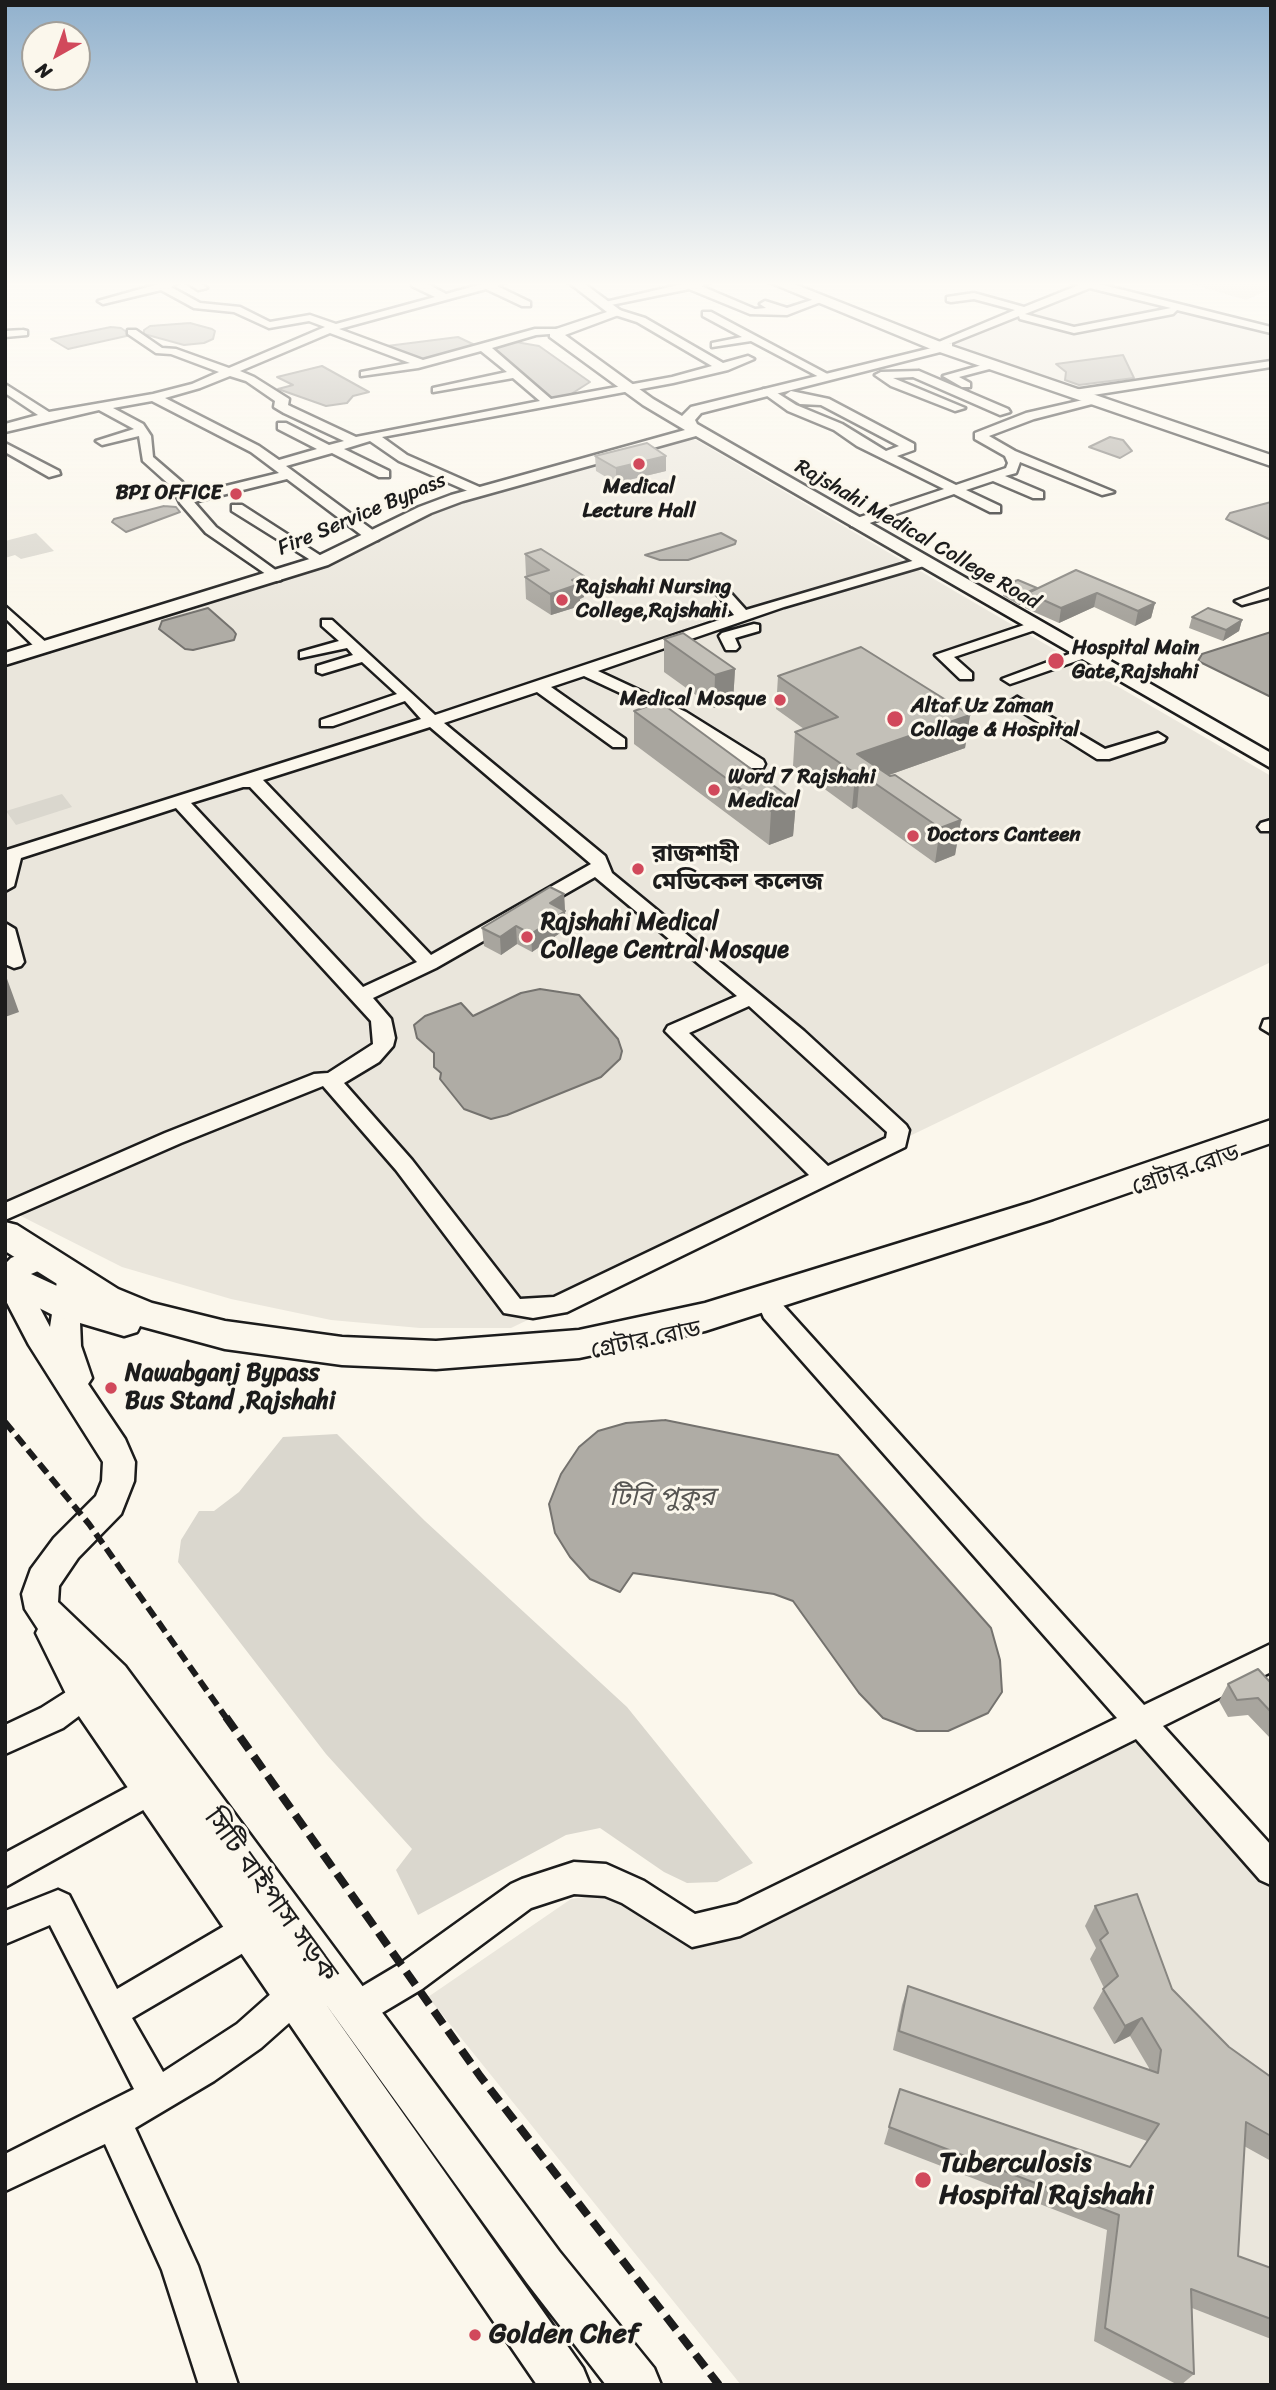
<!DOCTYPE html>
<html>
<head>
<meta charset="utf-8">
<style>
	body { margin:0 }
	#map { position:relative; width:1276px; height:2390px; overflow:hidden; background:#fbf7ec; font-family:Sriracha,sans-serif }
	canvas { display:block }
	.frame { position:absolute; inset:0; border:7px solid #1c1c1c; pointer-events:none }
	.north { position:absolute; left:21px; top:21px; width:70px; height:70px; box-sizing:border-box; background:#fbf7ec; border:2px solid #a29f99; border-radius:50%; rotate:220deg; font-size:19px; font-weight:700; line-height:28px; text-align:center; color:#1c1c1c }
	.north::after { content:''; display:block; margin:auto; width:24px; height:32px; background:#d1495b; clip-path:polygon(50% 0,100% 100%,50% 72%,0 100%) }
</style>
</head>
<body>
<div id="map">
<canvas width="1276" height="2390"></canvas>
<div class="frame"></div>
<div class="north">N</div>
</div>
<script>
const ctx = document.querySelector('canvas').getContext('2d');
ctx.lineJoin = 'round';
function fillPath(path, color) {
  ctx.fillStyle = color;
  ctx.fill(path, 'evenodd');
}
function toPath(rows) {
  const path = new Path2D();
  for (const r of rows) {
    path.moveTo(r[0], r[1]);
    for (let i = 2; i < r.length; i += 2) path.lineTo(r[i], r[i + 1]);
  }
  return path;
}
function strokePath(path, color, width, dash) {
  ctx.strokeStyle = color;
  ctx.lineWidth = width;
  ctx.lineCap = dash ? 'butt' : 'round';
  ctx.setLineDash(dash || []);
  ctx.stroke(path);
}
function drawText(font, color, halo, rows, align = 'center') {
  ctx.font = font + ' Sriracha,"Noto Sans Bengali",sans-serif';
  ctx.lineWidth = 6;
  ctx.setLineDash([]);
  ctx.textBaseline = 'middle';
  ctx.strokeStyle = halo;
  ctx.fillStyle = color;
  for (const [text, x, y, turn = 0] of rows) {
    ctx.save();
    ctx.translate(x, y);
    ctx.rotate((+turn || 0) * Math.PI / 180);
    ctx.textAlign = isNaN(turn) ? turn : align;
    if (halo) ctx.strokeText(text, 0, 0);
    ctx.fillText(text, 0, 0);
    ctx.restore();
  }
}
fillPath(toPath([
	[1076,282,1271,331,1271,362,1080,387,942,342],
	[683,438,696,440,1271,776,1271,962,511,1328,420,1328,331,1320,231,1299,122,1267,5,1208,5,664,321,565,447,505],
	[1143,1739,1271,1879,1271,2385,741,2385,428,1997,571,1899,605,1894,697,1945]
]), '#eae6dc');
fillPath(toPath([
	[1185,282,1271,282,1271,289,1246,300],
	[36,533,54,551,21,559,15,555,5,558,5,541],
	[62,794,72,807,16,825,6,811],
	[337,1434,425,1521,627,1707,753,1863,717,1882,687,1883,664,1872,600,1828,566,1835,418,1915,396,1870,412,1849,326,1754,178,1562,181,1540,199,1511,214,1511,239,1492,283,1437]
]), '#dad7ce');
const water = toPath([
	[190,323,212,329,215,331,213,339,204,343,184,345,144,334,144,330,150,326,190,323],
	[111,327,121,328,131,335,68,349,51,339,111,327],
	[458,337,479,347,416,361,387,346,458,337],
	[510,341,539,346,590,382,568,396,552,399,489,347,510,341],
	[1123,355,1134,378,1079,385,1065,380,1066,372,1056,364,1123,355],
	[322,366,369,392,353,396,347,403,326,406,278,389,293,385,277,377,322,366],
	[1110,437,1123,440,1132,451,1120,458,1089,447,1110,437],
	[1271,502,1271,540,1226,519,1230,513,1271,502],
	[164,506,176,507,180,512,126,532,112,522,114,519,164,506],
	[721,533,736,541,735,544,688,560,660,560,645,555,721,533],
	[208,608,233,630,236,634,234,640,193,650,185,649,159,629,162,621,208,608],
	[1271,632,1271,697,1198,661,1202,654,1271,632],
	[540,989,579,995,618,1039,622,1051,620,1059,601,1077,507,1115,491,1119,464,1109,440,1079,441,1073,434,1067,434,1053,417,1038,414,1025,425,1016,461,1003,473,1016,521,993,540,989],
	[665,1420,838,1455,991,1628,1000,1660,1002,1692,988,1713,948,1731,917,1731,883,1718,859,1693,793,1601,774,1594,633,1573,620,1592,590,1579,570,1557,555,1533,549,1504,561,1474,579,1447,598,1431,626,1423,665,1420]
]);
fillPath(water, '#afaca5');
strokePath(water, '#74726e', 2);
const minor = toPath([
	[179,282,171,287,200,303,240,307,270,322,310,315,336,324,435,297,412,286,412,282,424,282,446,294,489,282,506,282,497,286,530,302,530,306,522,306,486,289,339,329,423,360,535,329,562,329,562,333,536,335,492,348,551,399,672,377,712,366,637,322,612,314,612,310,616,309,645,318,723,363,748,356,754,359,728,370,673,383,382,437,407,455,484,489,486,492,479,496,399,461,370,441,344,449,389,471,389,477,379,477,332,453,286,466,378,534,378,540,368,540,287,479,194,502,216,527,281,574,281,580,276,581,206,533,180,503,172,487,143,461,139,436,102,445,96,441,134,429,99,410,5,432,5,424,38,415,5,393,5,384,49,412,153,394,192,384,219,372,171,354,156,353,128,334,128,330,136,330,162,348,176,349,229,368,325,327,309,321,269,328,234,312,194,308,161,290,103,304,98,301,162,283,179,282],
	[330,333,410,363,361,372,361,376,418,368,481,351,507,372,433,388,433,392,513,378,540,401,356,437,292,407,288,405,289,399,254,377,240,371,330,333],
	[230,376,246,381,275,401,274,407,284,413,344,441,329,445,286,423,278,423,278,429,317,449,279,460,259,446,165,398,200,388,230,376],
	[152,401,251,452,279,473,189,495,182,482,153,457,151,436,143,424,113,408,152,401],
	[186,282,199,282,207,288,198,290,186,282],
	[691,282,711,282,701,286,755,309,766,308,760,304,765,301,787,308,821,297,826,300,787,315,750,314,689,289,606,306,601,303,691,282],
	[1074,282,1091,282,1271,327,1271,333,1177,310,1173,314,1074,333,1020,319,1019,316,944,346,934,344,1015,310,974,299,951,302,947,301,947,297,974,293,1024,307,1079,285,1074,282],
	[1090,288,1171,308,1074,327,1025,314,1090,288],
	[703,312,711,312,833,377,823,379,751,341,712,347,712,343,742,337,703,316,703,312],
	[23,330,27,331,27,335,5,337,5,331,23,330],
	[1271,361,1271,367,1074,398,1068,394,1074,390,1271,361],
	[993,362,997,363,997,367,959,377,970,383,970,387,962,387,943,376,993,362],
	[919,371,1008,409,1010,412,1000,415,913,377,893,378,965,408,955,411,891,386,875,375,881,372,919,371],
	[763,389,771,389,796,405,842,424,886,451,899,446,821,405,800,404,785,395,791,391,829,399,914,444,914,450,897,456,956,485,1006,468,1008,463,1005,456,975,439,975,433,1026,413,1096,397,1096,403,1034,419,989,436,1015,451,1114,492,1102,495,1020,462,1016,473,1005,476,1043,492,1043,498,1033,498,993,481,966,490,1000,506,1000,512,990,512,954,494,861,526,851,526,851,520,944,489,857,446,834,430,788,411,763,393,763,389],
	[5,443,59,471,60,474,49,477,5,452,5,443],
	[232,505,242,505,329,561,317,564,232,511,232,505],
	[919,559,926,563,924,566,784,607,598,671,686,712,763,760,765,764,763,768,751,768,674,718,584,676,551,687,625,739,625,747,613,747,537,692,444,723,605,856,612,873,804,1031,906,1125,909,1130,905,1147,567,1312,533,1318,504,1313,396,1170,323,1086,181,1143,5,1220,5,1203,165,1133,314,1074,328,1073,373,1044,371,1021,176,808,21,858,14,886,5,891,7,850,421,719,405,701,333,726,321,726,321,720,397,694,362,662,322,674,317,672,317,666,353,655,347,648,300,658,300,652,339,641,322,626,322,620,332,620,435,715,734,615,716,593,718,590,728,590,746,610,919,559],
	[430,727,591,864,431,955,263,780,430,727],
	[243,787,250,787,417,962,363,987,191,803,243,787],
	[595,877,737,996,668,1026,665,1031,809,1175,554,1297,520,1299,412,1160,344,1083,379,1062,393,1046,395,1038,391,1019,373,998,436,968,595,877],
	[749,1006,887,1132,886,1138,828,1166,689,1033,749,1006],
	[1271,588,1271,597,1242,605,1235,601,1271,588],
	[5,606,49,645,49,651,39,651,5,618,5,606],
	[1030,623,1035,624,1035,630,954,657,972,673,972,679,960,679,935,655,1030,623],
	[754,624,759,625,759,631,735,638,739,647,736,650,726,650,719,636,722,633,754,624],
	[1080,650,1088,655,1085,658,1016,682,1010,684,1002,679,1080,650],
	[1017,697,1105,749,1158,733,1166,738,1164,741,1109,759,1097,759,1011,705,1009,702,1017,697],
	[1271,820,1271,831,1261,831,1258,827,1261,823,1271,820],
	[5,923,15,929,24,962,21,966,14,968,5,964,5,923],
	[1271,1019,1271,1034,1261,1028,1264,1020,1271,1019],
	[773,1302,782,1304,1144,1705,1271,1644,1271,1672,1163,1726,1271,1845,1271,1885,1260,1880,1136,1739,740,1936,692,1947,622,1903,605,1896,574,1894,531,1908,422,1989,365,2023,353,2028,341,2023,336,2011,341,1999,398,1965,511,1884,522,1879,574,1862,606,1864,644,1881,695,1914,737,1904,1117,1718,764,1318,761,1311,764,1304,773,1302],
	[85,1680,95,1684,100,1694,95,1704,63,1728,5,1754,5,1725,41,1708,85,1680],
	[152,1774,163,1779,167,1789,163,1799,5,1887,5,1853,152,1774],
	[58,1890,69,1895,117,1989,238,1918,250,1914,262,1918,266,1930,262,1942,132,2018,163,2072,237,2024,291,1976,303,1971,315,1976,320,1988,315,2000,261,2048,214,2081,135,2128,198,2266,238,2385,199,2385,162,2270,105,2144,5,2191,5,2154,134,2089,50,1925,5,1944,5,1911,58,1890]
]);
const major = toPath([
	[568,282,582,282,624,313,565,335,653,399,682,416,691,407,952,343,952,349,701,413,695,420,697,424,1271,753,1271,768,696,436,463,501,431,513,328,565,5,665,5,653,316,557,419,507,451,495,685,430,643,405,550,337,550,331,607,312,568,282],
	[40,1247,50,1250,55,1258,50,1266,31,1274,25,1280,50,1327,57,1281,62,1273,72,1270,82,1273,87,1281,80,1322,81,1346,92,1378,88,1384,125,1439,135,1462,134,1481,121,1514,78,1558,59,1586,58,1602,125,1666,559,2251,654,2368,661,2385,606,2385,527,2283,325,2003,583,2368,590,2385,537,2385,72,1706,36,1633,38,1629,25,1609,22,1594,31,1569,54,1538,96,1496,102,1481,103,1462,29,1345,5,1299,5,1264,11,1258,40,1247]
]);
const highway = toPath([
	[769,282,789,282,943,343,1271,455,1271,466,931,349,769,282],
	[1271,1120,1271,1143,1053,1219,705,1331,579,1358,436,1369,342,1365,225,1349,140,1326,137,1332,124,1336,53,1315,5,1291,5,1262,70,1292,5,1251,5,1222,17,1225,118,1289,152,1303,225,1321,342,1337,436,1341,579,1330,705,1303,1029,1203,1271,1120]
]);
strokePath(minor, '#1c1c1c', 5);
strokePath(major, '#1c1c1c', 5);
strokePath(highway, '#1c1c1c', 5);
fillPath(minor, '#fbf7ec');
fillPath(major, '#fbf7ec');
fillPath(highway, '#fbf7ec');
strokePath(toPath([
	[5,1422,89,1524,227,1719]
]), '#1c1c1c', 6, [12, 6]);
strokePath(toPath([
	[226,1717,480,2076,719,2385]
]), '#1c1c1c', 8, [16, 8]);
fillPath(toPath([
	[595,456,666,456,666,471,616,483,596,471],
	[541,549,584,597,580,599,580,606,551,615,526,599,525,577,527,576,526,575,525,554],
	[1076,570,1155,603,1151,618,1135,626,1094,607,1059,623,1025,608,1026,602,1019,605,1003,596,1004,585,1036,589],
	[1192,617,1242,620,1239,631,1223,641,1189,628],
	[664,639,735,669,733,702,714,708,664,672],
	[778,676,970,715,965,748,889,775,961,820,955,855,935,863,857,807,852,809,793,766,795,732,804,729,776,709],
	[634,711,796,802,793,836,769,845,634,744],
	[564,894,566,929,532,952,517,944,501,955,484,946,482,928],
	[1271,1683,1271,1739,1248,1715,1228,1717,1219,1701,1228,1684],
	[1095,1906,1172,1989,1229,2047,1271,2077,1271,2161,1244,2146,1238,2256,1271,2268,1271,2339,1192,2308,1194,2374,1181,2385,1178,2385,1094,2341,1107,2230,884,2144,900,2089,1130,2167,1147,2141,893,2050,902,2005,908,1986,1149,2070,1149,2068,1130,2036,1114,2044,1093,2008,1104,1988,1090,1959,1096,1948,1085,1926]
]), '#a8a59e');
fillPath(toPath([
	[666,456,666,471,616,483,616,468],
	[584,576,584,597,580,599,580,606,551,615,550,594,572,580],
	[1037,588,1035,597,1028,593,1026,602,1019,605,1021,595],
	[1097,593,1094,607,1059,623,1061,608],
	[1155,603,1151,618,1135,626,1138,611],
	[1242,620,1239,631,1223,641,1226,630],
	[735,669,733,702,714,708,715,675],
	[970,715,965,748,872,781,860,773,857,807,852,809,857,754],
	[796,802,793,836,769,845,771,811],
	[961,820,955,855,935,863,940,828],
	[564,894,566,929,532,952,531,934,550,903],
	[516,926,517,944,501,955,500,937],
	[6,976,19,1012,5,1017,5,977],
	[1142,2018,1130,2036,1114,2044,1125,2026]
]), '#888681');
const building = toPath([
	[647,443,666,456,616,468,595,456,647,443],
	[541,549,584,576,572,580,579,584,550,594,525,577,549,570,525,554,541,549],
	[1076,570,1155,603,1138,611,1097,593,1061,608,1028,593,1076,570],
	[1018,580,1037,588,1021,595,1004,585,1018,580],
	[1208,608,1242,620,1226,630,1192,617,1208,608],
	[683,633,735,669,715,675,664,639,683,633],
	[861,647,970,715,857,754,890,776,895,775,961,820,940,828,860,773,856,774,795,732,838,717,778,676,861,647],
	[660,702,796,802,771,811,634,711,660,702],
	[550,887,564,894,550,903,565,911,531,934,516,926,500,937,482,928,550,887],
	[1258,1669,1271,1683,1271,1712,1258,1698,1237,1700,1228,1684,1258,1669],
	[1137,1894,1172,1989,1229,2047,1271,2077,1271,2136,1246,2122,1238,2256,1271,2268,1271,2319,1191,2289,1194,2374,1105,2328,1119,2215,889,2127,900,2089,1130,2167,1159,2124,899,2031,908,1986,1158,2073,1161,2050,1142,2018,1125,2026,1103,1989,1118,1976,1100,1940,1108,1933,1095,1906,1137,1894]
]);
fillPath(building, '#c3c0b8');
strokePath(building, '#888681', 2);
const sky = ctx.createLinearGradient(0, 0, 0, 617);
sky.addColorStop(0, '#91b1cd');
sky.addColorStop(0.46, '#fdfbf6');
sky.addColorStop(1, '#fdfbf600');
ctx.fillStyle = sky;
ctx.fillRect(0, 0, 1276, 617);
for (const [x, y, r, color] of [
	[639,464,7,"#d1495b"],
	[236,494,7,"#d1495b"],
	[562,600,7,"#d1495b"],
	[1056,661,9,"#d1495b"],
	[780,700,7,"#d1495b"],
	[895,719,9,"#d1495b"],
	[714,790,7,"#d1495b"],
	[913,836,7,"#d1495b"],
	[638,869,7,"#d1495b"],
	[527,937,7,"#d1495b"],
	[111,1388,7,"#d1495b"],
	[923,2180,9,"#d1495b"],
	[475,2335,7,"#d1495b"]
]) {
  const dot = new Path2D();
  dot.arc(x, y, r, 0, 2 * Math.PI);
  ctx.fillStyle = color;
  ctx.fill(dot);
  strokePath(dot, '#fbf7ec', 2.5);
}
drawText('bold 21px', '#1c1c1c', '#fbf7ec', [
	["Medical",639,488,"center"],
	["Lecture Hall",639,512,"center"],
	["BPI OFFICE",222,494,"right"],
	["Rajshahi Nursing",576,588],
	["College,Rajshahi",576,612],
	["Hospital Main",1072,649],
	["Gate,Rajshahi",1072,673],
	["Medical Mosque",766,700,"right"],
	["Altaf Uz Zaman",911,707],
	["Collage & Hospital",911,731],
	["Word 7 Rajshahi",728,778],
	["Medical",728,802],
	["Doctors Canteen",927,836]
], 'left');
drawText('21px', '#1c1c1c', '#fbf7ec', [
	["Fire Service Bypass",362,515,-23],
	["Rajshahi Medical College Road",917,535,30]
]);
drawText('bold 24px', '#1c1c1c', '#fbf7ec', [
	["রাজশাহী",652,855],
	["মেডিকেল কলেজ",652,883],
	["Rajshahi Medical",541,923],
	["College Central Mosque",541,951],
	["Nawabganj Bypass",125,1374],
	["Bus Stand ,Rajshahi",125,1402]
], 'left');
drawText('24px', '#1c1c1c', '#fbf7ec', [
	["গ্রেটার রোড",1186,1171,-19],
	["গ্রেটার রোড",646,1341,-12]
]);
drawText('italic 26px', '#575653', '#fbf7ec', [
	["টিবি পুকুর",662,1498]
]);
drawText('28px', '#1c1c1c', '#fbf7ec', [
	["সিটি বাইপাস সড়ক",270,1896,54]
]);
drawText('bold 28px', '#1c1c1c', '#fbf7ec', [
	["Tuberculosis",939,2164],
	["Hospital Rajshahi",939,2196],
	["Golden Chef",489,2335]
], 'left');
</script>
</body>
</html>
